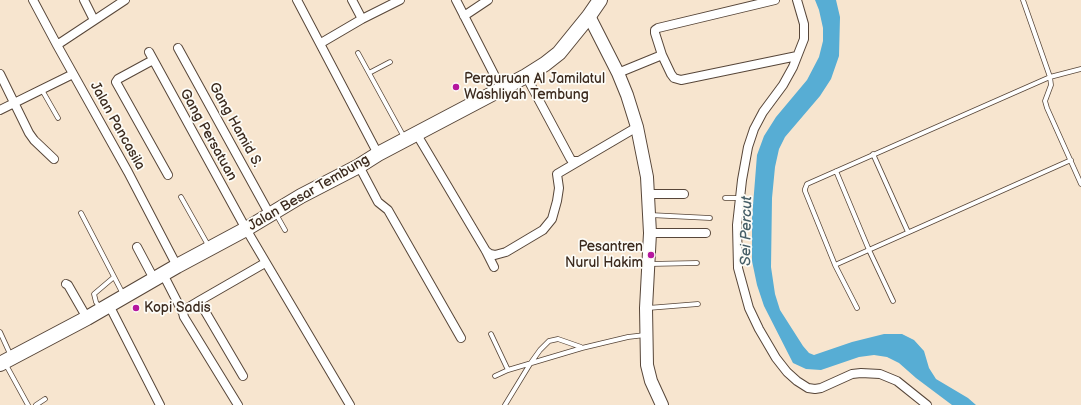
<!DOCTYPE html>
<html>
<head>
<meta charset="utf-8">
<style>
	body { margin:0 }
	canvas { display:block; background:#f7e5cf }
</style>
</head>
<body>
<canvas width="1081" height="405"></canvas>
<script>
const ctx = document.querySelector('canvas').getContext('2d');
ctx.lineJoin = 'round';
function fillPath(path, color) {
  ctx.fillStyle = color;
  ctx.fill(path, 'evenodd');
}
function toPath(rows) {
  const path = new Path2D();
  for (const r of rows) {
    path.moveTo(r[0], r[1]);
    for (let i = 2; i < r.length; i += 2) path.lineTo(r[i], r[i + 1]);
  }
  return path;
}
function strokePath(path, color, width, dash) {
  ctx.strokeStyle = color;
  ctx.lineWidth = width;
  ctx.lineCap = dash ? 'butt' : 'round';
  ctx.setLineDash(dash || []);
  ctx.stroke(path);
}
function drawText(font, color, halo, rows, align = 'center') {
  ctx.font = font + ' "Balsamiq Sans",sans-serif';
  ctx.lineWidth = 3.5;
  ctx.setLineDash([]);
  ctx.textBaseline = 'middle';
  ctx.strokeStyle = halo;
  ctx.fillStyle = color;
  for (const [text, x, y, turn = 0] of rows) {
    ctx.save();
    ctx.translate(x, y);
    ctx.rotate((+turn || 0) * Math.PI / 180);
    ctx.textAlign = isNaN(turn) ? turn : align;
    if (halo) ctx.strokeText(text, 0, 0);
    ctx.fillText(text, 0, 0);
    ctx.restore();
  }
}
fillPath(toPath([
	[815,0,836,0,840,17,839,56,831,79,820,96,785,137,779,149,775,167,772,198,771,267,775,294,780,310,803,346,809,353,814,355,852,342,884,334,902,334,914,340,924,351,929,368,936,379,968,398,976,405,952,405,916,378,899,363,887,357,874,355,859,357,821,370,806,369,793,363,764,306,757,285,752,261,752,218,757,155,764,136,776,117,807,80,819,57,823,41,823,28,819,10]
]), '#57add4');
const service = toPath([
	[1023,0,1050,77,1051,85,1045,101,1047,108,1081,184],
	[358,53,404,137],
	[369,73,390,62],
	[42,90,58,118],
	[873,154,908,232],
	[836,171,869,250,893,301],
	[181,197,208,245],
	[725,198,740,198],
	[81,213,123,294],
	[276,214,285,230],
	[650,215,710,218],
	[650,264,697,263],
	[835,265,1071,160],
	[100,308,96,302,94,294,114,277],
	[648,308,698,304],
	[857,308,835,265,805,191,805,189,807,184,1050,77,1081,69],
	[0,332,11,356],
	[491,334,508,370],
	[5,363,28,405],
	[495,376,508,370,582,348,628,337,645,335],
	[36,405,45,399],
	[505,405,530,364,540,350,549,341,558,339,581,347]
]);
const minor = toPath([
	[33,0,57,45,128,172,177,266],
	[84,0,94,20],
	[297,0,378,154],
	[352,0,362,19],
	[456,0,501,88],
	[775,0,658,28,655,30,655,33,662,55,671,74,674,78,681,80,797,56],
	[797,0,804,24,804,39,793,67,783,85,763,112,754,129,748,147,742,180,737,225,738,268,749,308,759,329,776,358,787,372,797,381,808,388,815,389,821,388,852,374,861,373,880,374,897,381,927,405],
	[464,16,488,0],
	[321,43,362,19,400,0],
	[57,45,125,0],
	[178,48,270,215],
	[149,52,246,229,350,405],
	[153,60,118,79,116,82,168,175],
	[618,73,662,55],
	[0,74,29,133,34,140,54,159],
	[526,76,570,158,572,161,577,161],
	[0,110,73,74],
	[416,133,486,251,494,267],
	[359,166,378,202,388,210,461,338],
	[649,194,684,194],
	[650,233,706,233],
	[137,247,154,279],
	[486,251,490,254,495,255,506,252,543,230,552,219,557,201,559,188,557,174,637,127],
	[163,274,183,313],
	[66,284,68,285,87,318],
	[199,301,243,376],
	[109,305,160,405],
	[238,405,184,317,183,313,184,310,199,301,265,263]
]);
const secondary = toPath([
	[589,16,618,73,627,95,637,127,647,177,650,233,646,308,647,365,651,381,662,405]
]);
const trunk = toPath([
	[0,364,87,318,177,266,246,229,301,196,359,166,378,154,526,76,545,64,559,53,589,16,600,0]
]);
strokePath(service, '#574639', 5.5);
strokePath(minor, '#574639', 10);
strokePath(secondary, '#574639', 14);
strokePath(trunk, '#574639', 16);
strokePath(service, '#fff', 4);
strokePath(minor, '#fff', 8);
strokePath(secondary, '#fff', 12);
strokePath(trunk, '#fff', 14);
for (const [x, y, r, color] of [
	[456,87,4,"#b5179e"],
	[651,255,4,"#b5179e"],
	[136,308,4,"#b5179e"]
]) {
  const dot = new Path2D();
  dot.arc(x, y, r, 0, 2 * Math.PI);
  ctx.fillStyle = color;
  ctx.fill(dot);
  strokePath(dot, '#fdfcf7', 1.5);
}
drawText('14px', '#3b2a1e', '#fdfcf7', [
	["Perguruan Al Jamilatul",464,79],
	["Washliyah Tembung",464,95],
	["Pesantren",643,247,"right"],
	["Nurul Hakim",643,263,"right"],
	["Kopi Sadis",144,308]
], 'left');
drawText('14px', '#3b2a1e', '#fdfcf7', [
	["Gang Hamid S.",235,125,61],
	["Jalan Pancasila",117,126,61],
	["Gang Persatuan",208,135,61],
	["Jalan Besar Tembung",309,193,-30]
]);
drawText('italic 15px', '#465e67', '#fdfcf7', [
	["Sei Percut",747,231,-89]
]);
</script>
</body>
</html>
